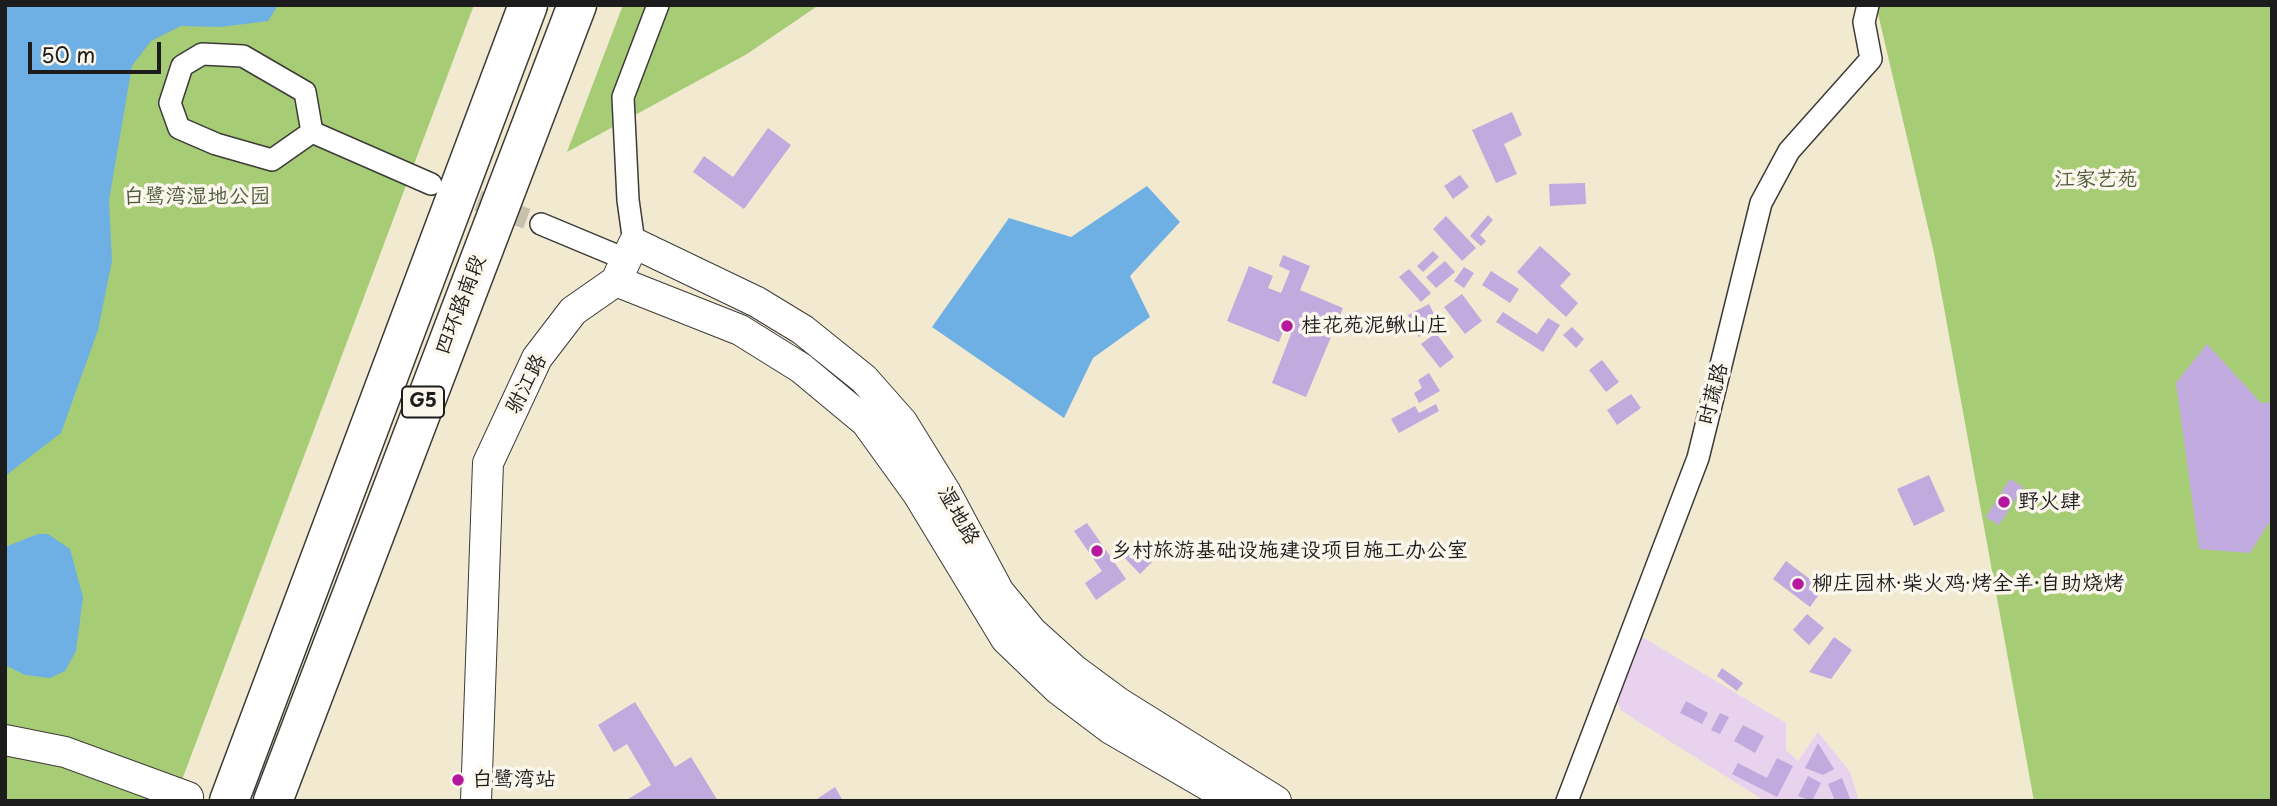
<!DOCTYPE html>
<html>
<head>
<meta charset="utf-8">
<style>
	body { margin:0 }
	#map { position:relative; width:2277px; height:806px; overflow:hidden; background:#f2e9d1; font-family:"Playpen Sans",sans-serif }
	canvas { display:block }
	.frame { position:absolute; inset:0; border:7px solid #1c1c1c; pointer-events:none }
	.scale { position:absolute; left:28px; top:42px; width:133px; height:32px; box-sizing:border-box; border:4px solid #1c1c1c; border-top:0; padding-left:9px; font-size:21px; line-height:24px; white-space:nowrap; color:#1c1c1c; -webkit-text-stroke:5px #fbf7ec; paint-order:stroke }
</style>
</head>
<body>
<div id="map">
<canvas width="2277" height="806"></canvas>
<div class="frame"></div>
<div class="scale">50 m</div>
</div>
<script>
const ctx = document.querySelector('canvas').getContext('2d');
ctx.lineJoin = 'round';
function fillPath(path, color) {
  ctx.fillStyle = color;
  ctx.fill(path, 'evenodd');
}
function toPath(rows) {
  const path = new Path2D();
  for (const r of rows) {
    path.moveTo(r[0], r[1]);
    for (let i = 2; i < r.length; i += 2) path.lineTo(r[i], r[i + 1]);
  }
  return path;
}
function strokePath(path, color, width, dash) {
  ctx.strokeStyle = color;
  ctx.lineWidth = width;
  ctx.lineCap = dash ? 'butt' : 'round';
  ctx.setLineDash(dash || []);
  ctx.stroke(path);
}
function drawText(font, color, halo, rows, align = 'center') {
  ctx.font = font + ' "Playpen Sans","LXGW WenKai TC",sans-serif';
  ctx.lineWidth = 7;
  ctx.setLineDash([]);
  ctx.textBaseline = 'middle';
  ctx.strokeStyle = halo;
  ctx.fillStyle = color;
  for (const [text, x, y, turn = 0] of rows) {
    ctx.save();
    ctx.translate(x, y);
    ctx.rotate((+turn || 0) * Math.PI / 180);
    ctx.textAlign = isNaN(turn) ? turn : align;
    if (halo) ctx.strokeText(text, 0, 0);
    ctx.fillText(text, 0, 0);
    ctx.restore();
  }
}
fillPath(toPath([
	[1637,634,1786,723,1786,750,1798,761,1818,732,1850,772,1859,801,1765,801,1620,710,1613,685]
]), '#e9d2ed');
fillPath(toPath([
	[5,5,474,5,174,801,5,801],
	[623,5,819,5,747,54,567,152],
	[1876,5,2272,5,2272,801,2034,801,1934,253]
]), '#a7cc76');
fillPath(toPath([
	[5,5,278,5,268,21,221,27,181,26,151,41,132,66,109,200,112,261,98,330,61,433,5,476],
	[1147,186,1180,222,1130,276,1150,317,1093,358,1064,418,932,327,1009,218,1071,237],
	[38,534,48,534,70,549,83,597,76,651,65,671,50,678,25,675,5,665,5,547]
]), '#6eb0e3');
fillPath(toPath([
	[1512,112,1522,135,1504,144,1517,174,1496,183,1472,130],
	[768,128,791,145,744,209,693,172,704,156,733,177],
	[1460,175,1469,187,1453,199,1444,186],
	[1585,183,1586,204,1550,206,1549,184],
	[1488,215,1493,220,1480,235,1486,241,1481,246,1470,236],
	[1446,216,1476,248,1462,261,1433,229],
	[1540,246,1571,274,1560,286,1578,303,1566,317,1517,272],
	[1433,251,1439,257,1423,272,1417,266],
	[1283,255,1310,266,1300,290,1343,308,1306,397,1272,383,1291,334,1283,331,1279,342,1227,321,1249,266,1273,276,1268,288,1281,293,1290,271,1279,266],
	[1445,261,1455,272,1436,288,1426,277],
	[1464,267,1474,273,1464,288,1454,281],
	[1409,269,1431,293,1421,302,1399,277],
	[1491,271,1519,289,1510,303,1482,285],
	[1462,294,1482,321,1465,334,1444,307],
	[1429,304,1440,326,1419,337,1408,315],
	[1503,312,1537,334,1548,318,1560,325,1543,352,1496,322],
	[1572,327,1584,339,1576,348,1563,335],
	[1436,333,1454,357,1440,368,1421,344],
	[2207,344,2261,403,2272,402,2272,518,2250,553,2199,549,2176,383],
	[1602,360,1619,382,1606,392,1589,370],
	[1429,373,1440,391,1419,403,1414,393,1422,388,1418,380],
	[1631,394,1641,408,1617,425,1607,410],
	[1436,404,1439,411,1399,433,1391,419,1415,406,1419,413],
	[1929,475,1945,511,1914,526,1897,489],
	[2010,479,2023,487,1999,525,1986,517],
	[1087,523,1126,579,1096,600,1085,583,1102,571,1074,531],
	[1133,542,1152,562,1140,574,1121,554],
	[1786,561,1823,589,1810,607,1773,579],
	[1807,614,1824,628,1809,645,1793,630],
	[1834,637,1852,650,1831,679,1809,672],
	[1722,668,1743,683,1737,691,1717,676],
	[1686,701,1708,713,1702,724,1680,713],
	[635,702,675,767,691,757,718,801,625,801,651,785,627,744,614,752,598,725],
	[1720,713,1729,717,1720,734,1711,730],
	[1743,725,1764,736,1755,753,1734,741],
	[1818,743,1834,769,1823,775,1805,768],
	[1777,758,1793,766,1777,797,1732,774,1738,763,1767,778],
	[1808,776,1821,783,1812,801,1798,796],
	[1842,778,1851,801,1835,801,1828,784],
	[835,787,843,801,814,801]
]), '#c0aade');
strokePath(toPath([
	[449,190,541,224]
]), '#c7c0ad', 21, [21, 10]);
const street = toPath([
	[312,132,272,160,216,144,179,128,170,103,182,66,202,54,243,56,305,92,312,132,431,184],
	[541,224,625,259],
	[634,243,628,200,623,97,658,5],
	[1567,801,1698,458,1761,203,1789,151,1871,59,1864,22,1868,5]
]);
const secondary = toPath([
	[616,281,740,330,801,368,866,422,918,494,1006,639,1058,689,1111,729,1235,801],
	[5,740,65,752,188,797],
	[476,801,488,463,537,358,573,311,616,281,634,243,757,302,803,330,864,379,902,422,946,493,999,592,1032,632,1073,669,1119,703,1276,801]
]);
const highway = toPath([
	[229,801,528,5],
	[273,801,577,5]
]);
strokePath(street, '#3c3b37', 24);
strokePath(secondary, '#3c3b37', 32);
strokePath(highway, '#3c3b37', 41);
strokePath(street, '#fff', 21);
strokePath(secondary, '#fff', 30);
strokePath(highway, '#fff', 38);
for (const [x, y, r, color] of [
	[1287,326,7,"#b5179e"],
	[2004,502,7,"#b5179e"],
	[1097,551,7,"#b5179e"],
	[1798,584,7,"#b5179e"],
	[458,780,7,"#b5179e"]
]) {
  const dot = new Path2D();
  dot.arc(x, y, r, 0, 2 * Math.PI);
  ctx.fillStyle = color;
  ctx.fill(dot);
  strokePath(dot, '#fbf7ec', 2.5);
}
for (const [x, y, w] of [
	[423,402,42]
]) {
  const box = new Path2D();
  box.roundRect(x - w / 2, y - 15.5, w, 31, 5);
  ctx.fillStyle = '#fbf7ec';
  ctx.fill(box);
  strokePath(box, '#1c1c1c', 2);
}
drawText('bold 19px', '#1c1c1c', null, [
	["G5",423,402]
]);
drawText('21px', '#4d5a3c', '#fbf7ec', [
	["江家艺苑",2096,180],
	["白鹭湾湿地公园",197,197]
]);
drawText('21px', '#1c1c1c', '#fbf7ec', [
	["四环路南段",461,305,-69],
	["驸江路",527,384,-63],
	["时蔬路",1714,394,-76],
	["湿地路",958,516,61]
]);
drawText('21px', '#1c1c1c', '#fbf7ec', [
	["桂花苑泥鳅山庄",1301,326],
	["野火肆",2018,502],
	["乡村旅游基础设施建设项目施工办公室",1111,551],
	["柳庄园林·柴火鸡·烤全羊·自助烧烤",1812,584],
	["白鹭湾站",472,780]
], 'left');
</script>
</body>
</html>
